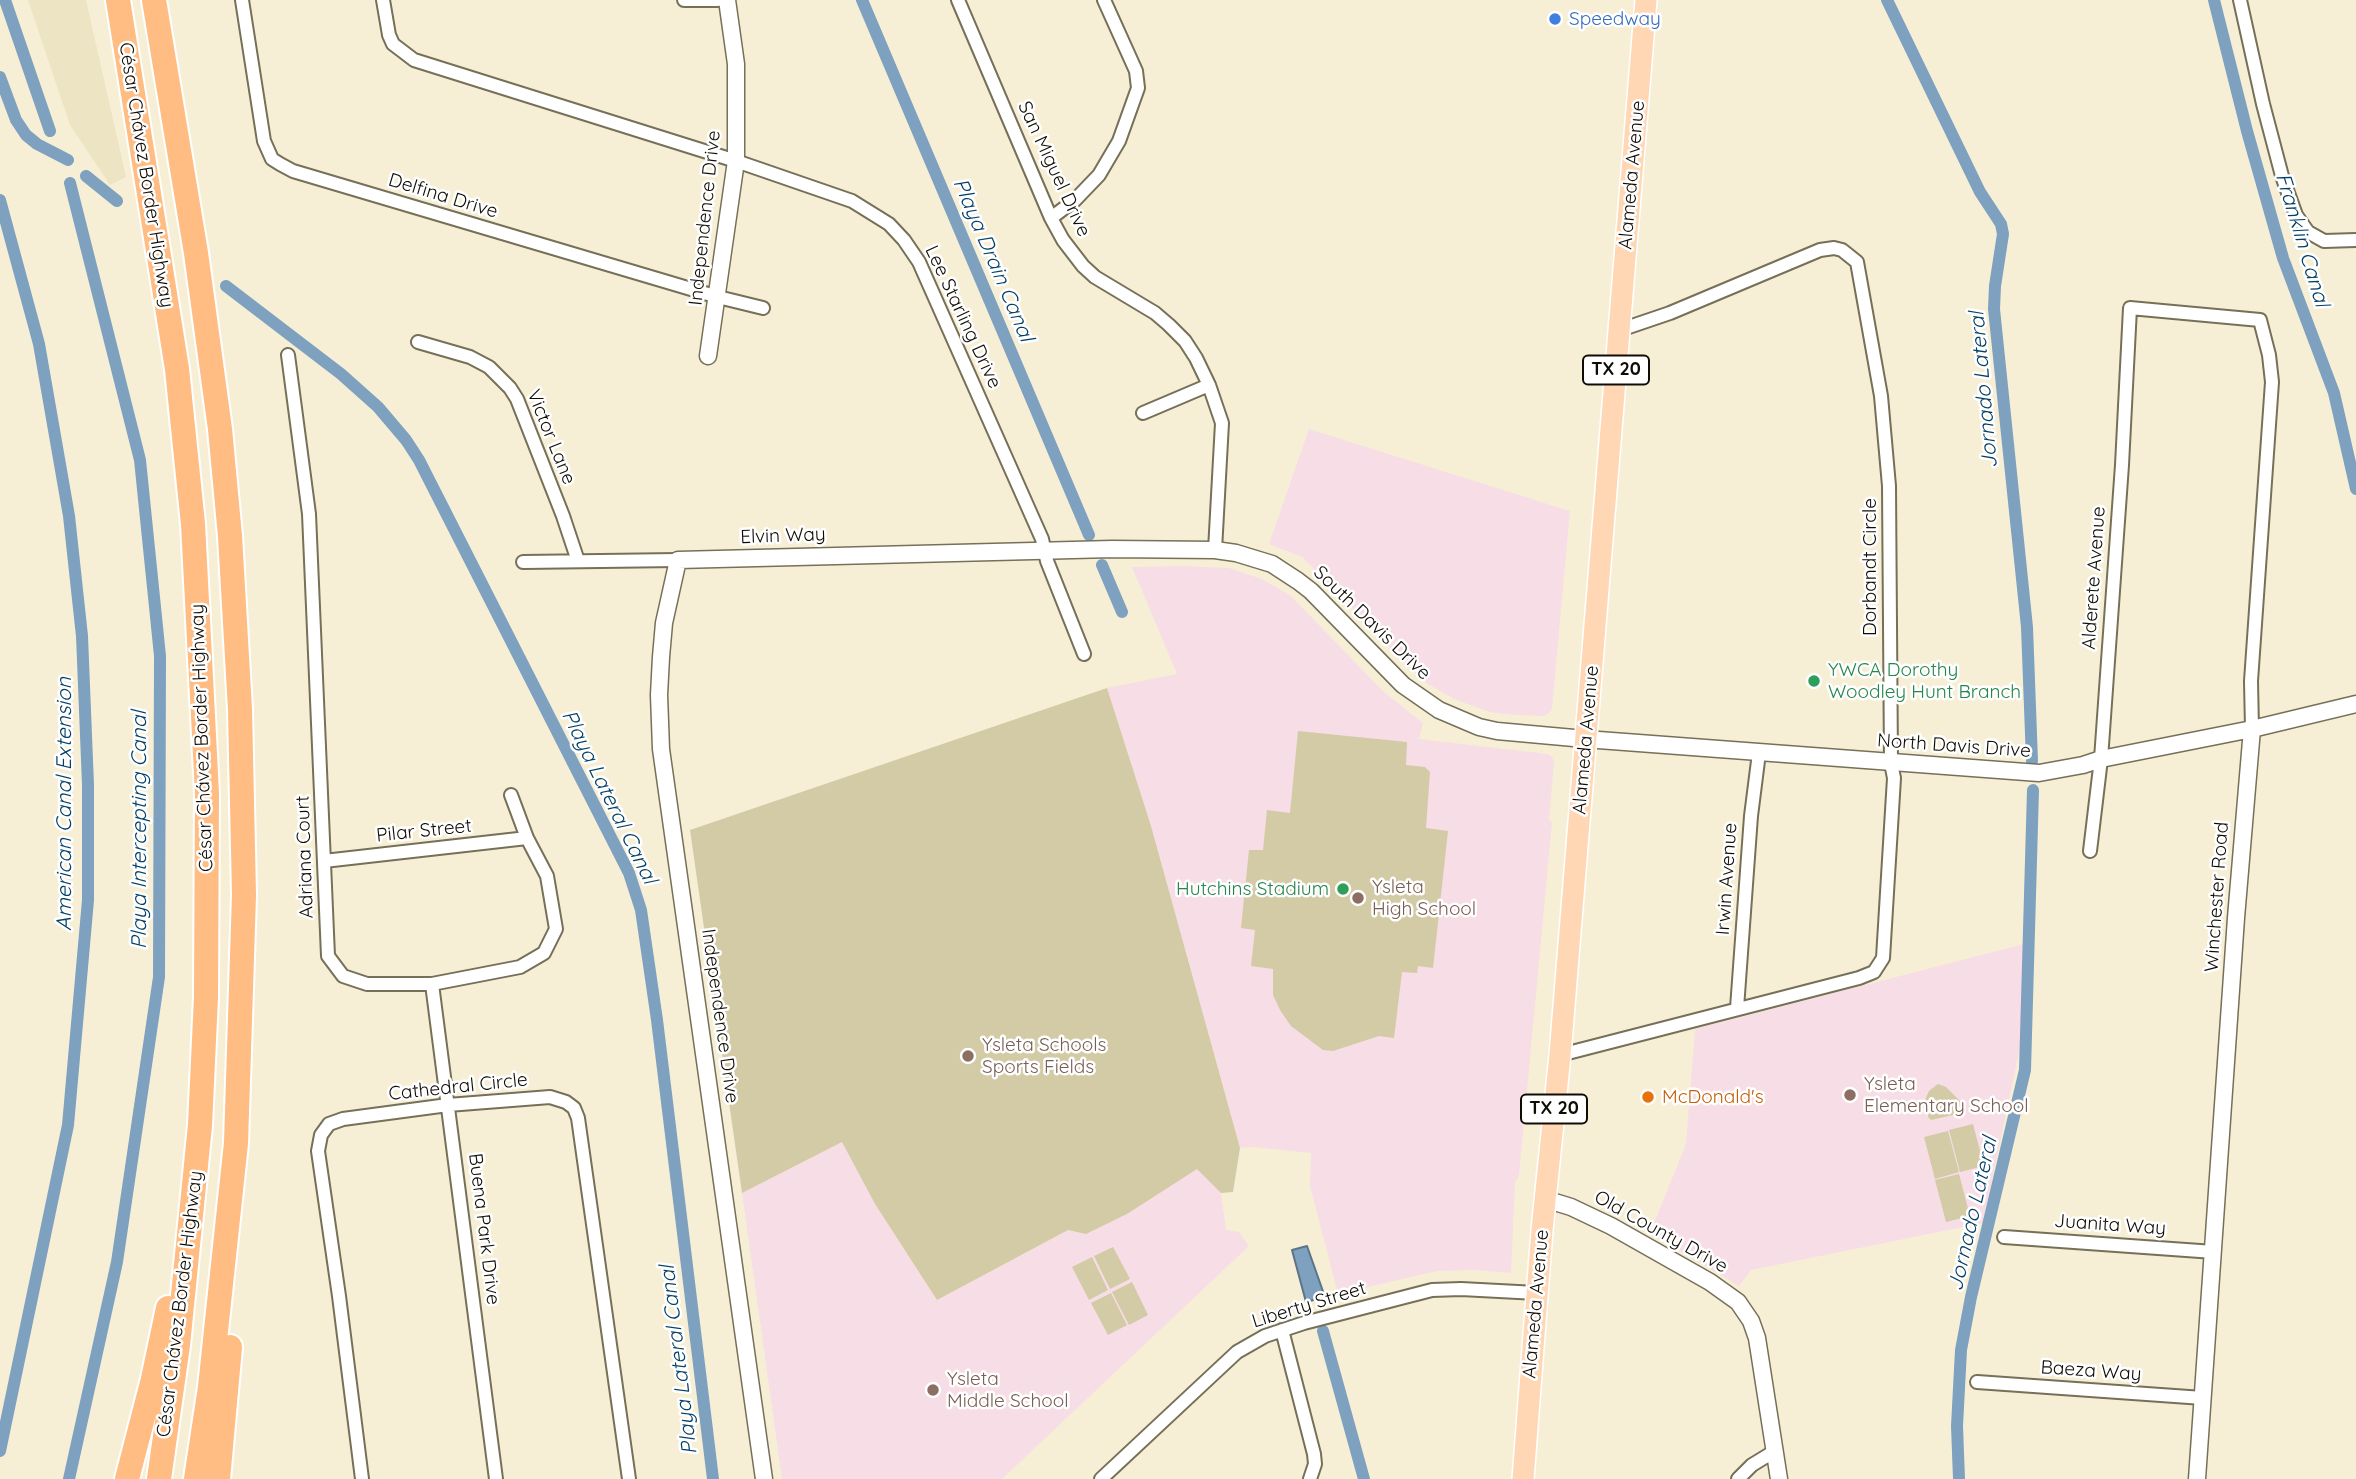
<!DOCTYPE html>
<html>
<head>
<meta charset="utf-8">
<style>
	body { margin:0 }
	canvas { display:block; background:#f6efd5 }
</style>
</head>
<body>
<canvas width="2356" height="1479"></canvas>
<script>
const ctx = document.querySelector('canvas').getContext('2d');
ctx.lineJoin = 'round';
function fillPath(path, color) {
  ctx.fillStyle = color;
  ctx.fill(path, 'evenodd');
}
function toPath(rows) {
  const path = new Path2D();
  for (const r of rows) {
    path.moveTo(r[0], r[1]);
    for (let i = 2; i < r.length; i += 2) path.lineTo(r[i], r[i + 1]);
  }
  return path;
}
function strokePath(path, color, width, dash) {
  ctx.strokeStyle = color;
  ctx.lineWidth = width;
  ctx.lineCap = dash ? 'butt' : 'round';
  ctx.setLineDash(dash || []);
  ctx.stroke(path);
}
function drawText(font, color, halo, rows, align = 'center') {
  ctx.font = font + ' Quicksand,sans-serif';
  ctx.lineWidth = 5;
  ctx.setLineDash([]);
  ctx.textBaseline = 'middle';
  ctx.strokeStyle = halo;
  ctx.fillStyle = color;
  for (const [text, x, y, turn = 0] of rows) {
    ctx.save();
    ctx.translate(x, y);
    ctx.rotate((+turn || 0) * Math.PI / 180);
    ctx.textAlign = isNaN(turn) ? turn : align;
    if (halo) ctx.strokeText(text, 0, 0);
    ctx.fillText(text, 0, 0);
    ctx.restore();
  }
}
fillPath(toPath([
	[28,0,86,0,126,177,110,185,70,125]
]), '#ece4c3');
fillPath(toPath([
	[1309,429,1570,511,1552,709,1549,713,1544,716,1515,715,1489,712,1454,699,1428,684,1394,654,1382,637,1302,557,1269,544],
	[1182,566,1229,568,1262,579,1290,595,1384,692,1423,723,1419,739,1548,754,1552,757,1554,762,1549,819,1552,823,1519,1176,1515,1182,1511,1273,1474,1270,1437,1271,1338,1294,1310,1186,1311,1153,1253,1147,1240,1148,1151,826,1107,688,1177,674,1132,567],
	[2024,944,2020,1047,1983,1223,1751,1270,1739,1286,1650,1233,1686,1144,1695,1029],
	[842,1142,875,1204,937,1300,1068,1230,1086,1234,1127,1214,1197,1168,1221,1193,1226,1230,1239,1232,1249,1246,1002,1479,782,1479,742,1193]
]), '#f7dde6');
fillPath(toPath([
	[1107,688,1151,826,1240,1148,1233,1192,1221,1193,1197,1169,1127,1214,1086,1234,1068,1230,937,1300,875,1204,842,1142,742,1193,690,830],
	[1298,731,1407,742,1406,765,1425,767,1430,772,1426,828,1448,831,1433,968,1418,966,1417,973,1402,972,1394,1038,1379,1036,1333,1051,1323,1050,1291,1026,1280,1010,1273,995,1273,969,1251,966,1255,930,1241,928,1249,850,1263,850,1267,810,1290,813],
	[1938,1084,1946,1087,1962,1103,1953,1115,1931,1120,1928,1117,1929,1110,1925,1100,1929,1091],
	[1973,1124,1984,1166,1960,1172,1949,1130],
	[1948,1131,1959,1172,1935,1179,1924,1137],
	[1959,1174,1970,1216,1946,1222,1935,1180],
	[1113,1247,1130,1279,1110,1289,1094,1256],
	[1092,1257,1108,1290,1089,1300,1072,1267],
	[1132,1282,1148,1315,1129,1325,1112,1292],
	[1111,1293,1127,1325,1108,1335,1091,1303]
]), '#d3caa6');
const water = toPath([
	[1307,1246,1325,1297,1306,1302,1292,1250,1307,1246]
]);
fillPath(water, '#7ea1c0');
strokePath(water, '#5d7488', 2);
strokePath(toPath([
	[5,0,50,131],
	[862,0,1089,535],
	[1887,0,1980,192,2001,224,2003,234,1995,286,1994,309,2027,627,2032,761],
	[2214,0,2247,131,2283,258,2334,393,2356,489],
	[0,77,16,120,26,135,37,144,68,160],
	[86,176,117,201],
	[0,200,39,344,69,516,82,636,88,785,88,900,68,1125,0,1451],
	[226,286,341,374,378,407,406,440,419,460,629,873,641,910,657,1020,713,1479],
	[1102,565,1122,612],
	[1323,1331,1364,1479],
	[69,1479,117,1262,159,977,160,656,140,460,70,183],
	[1959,1479,1957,1426,1961,1350,1971,1297,2025,1070,2033,790]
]), '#7ea1c0', 12);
const minor = toPath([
	[242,0,264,141,272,159,280,164,293,171,718,297,763,308],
	[383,0,389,35,393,44,414,60,736,161,852,201,889,224,904,240,919,262,1042,539,1047,561,1084,654],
	[684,0,718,0],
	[958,0,1051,218,1063,240,1083,266,1095,277,1155,313,1169,325,1185,341,1196,358,1209,385,1222,423,1215,550],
	[2240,0,2263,104,2282,176,2296,215,2308,232,2324,241,2356,240],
	[1051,218,1075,200,1099,175,1119,141,1138,88,1136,71,1104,0],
	[418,342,470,357,489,367,510,388,517,399,563,516,578,561],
	[288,355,309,514,328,956,343,976,367,984,432,984,520,967,544,953,556,929,547,876,527,838,511,795],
	[1143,413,1209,385],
	[523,562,678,560],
	[2090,851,2101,759,2122,465,2130,308,2260,320,2269,355,2272,382,2251,681,2252,729],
	[324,861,527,838],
	[432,984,496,1479],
	[1737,1008,1751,816,1759,753],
	[1560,1055,1859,978,1874,972,1883,958,1894,778,1891,763,1889,486,1881,396,1857,262,1842,250,1834,248,1820,250,1670,313,1620,330],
	[2004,1237,2214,1252],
	[1282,1330,1314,1454,1315,1464,1310,1479],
	[1977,1382,2203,1398],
	[362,1479,339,1296,318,1151,321,1135,329,1124,343,1119,448,1105,550,1097,566,1102,574,1108,578,1118,629,1479],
	[1101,1479,1237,1352,1265,1336,1304,1323,1432,1290,1461,1289,1537,1293],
	[1738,1479,1752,1465,1775,1451]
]);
const tertiary = toPath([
	[708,356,736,161,736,64,727,0],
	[1545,1199,1571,1207,1611,1226,1710,1282,1738,1302,1751,1321,1757,1338,1779,1479],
	[764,1479,661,749,659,695,661,657,664,623,678,560,1112,549,1215,550,1236,553,1272,564,1298,581,1311,591,1403,685,1439,710,1479,727,1497,731,1585,739,2039,773,2083,765,2101,759,2252,729,2356,704],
	[2197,1479,2236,918,2252,729]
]);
const primary = toPath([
	[1523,1479,1542,1230,1560,1055,1646,0]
]);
const motorway = toPath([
	[118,0,177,369,193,524,207,793,206,997,200,1125,178,1345,159,1479],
	[154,0,196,253,220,429,230,536,240,709,244,895,236,1143,210,1387,196,1479],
	[127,1479,153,1379,168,1308],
	[218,1479,230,1347]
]);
strokePath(minor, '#767059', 16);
strokePath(tertiary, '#767059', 19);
strokePath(primary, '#fff', 24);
strokePath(motorway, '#fff', 28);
strokePath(minor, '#fff', 12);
strokePath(tertiary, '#fff', 16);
strokePath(primary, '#ffd7b5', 21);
strokePath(motorway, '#ffbc83', 24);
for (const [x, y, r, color] of [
	[1555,19,7,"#3f7fe0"],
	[1814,681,7,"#2e9e5b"],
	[1343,889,7,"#2e9e5b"],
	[1358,898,7,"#8d6e63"],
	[968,1056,7,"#8d6e63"],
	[1850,1095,7,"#8d6e63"],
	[1648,1097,7,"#e8710a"],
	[933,1390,7,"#8d6e63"]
]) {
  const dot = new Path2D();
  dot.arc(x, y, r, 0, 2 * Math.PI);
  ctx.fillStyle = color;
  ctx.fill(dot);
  strokePath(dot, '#fff', 2.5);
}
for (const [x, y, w] of [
	[1616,370,66],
	[1554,1109,66]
]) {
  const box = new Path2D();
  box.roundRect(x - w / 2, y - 14.5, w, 29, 5);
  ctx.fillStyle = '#fff';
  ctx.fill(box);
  strokePath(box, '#0f0c05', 2);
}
drawText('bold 18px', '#0f0c05', null, [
	["TX 20",1616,370],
	["TX 20",1554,1109]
]);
drawText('19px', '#366cbe', '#fff', [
	["Speedway",1569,19]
], 'left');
drawText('19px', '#0f0c05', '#fff', [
	["San Miguel Drive",1054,169,65],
	["César Chávez Border Highway",146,175,81],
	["Alameda Avenue",1632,175,-85],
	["Delfina Drive",443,196,17],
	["Independence Drive",705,218,-84],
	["Lee Starling Drive",963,317,65],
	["Victor Lane",551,437,68],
	["Elvin Way",783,536,-2],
	["Dorbandt Circle",1870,567,-90],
	["Alderete Avenue",2094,578,-86],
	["South Davis Drive",1372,623,44],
	["César Chávez Border Highway",202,738,-92],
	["Alameda Avenue",1586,740,-85],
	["North Davis Drive",1954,746,4],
	["Pilar Street",424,831,-6],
	["Adriana Court",305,857,-92],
	["Irwin Avenue",1727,879,-86],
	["Winchester Road",2217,897,-86],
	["Independence Drive",720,1016,82],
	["Cathedral Circle",458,1087,-6],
	["Juanita Way",2110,1225,4],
	["Buena Park Drive",484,1229,83],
	["Old County Drive",1661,1232,29],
	["César Chávez Border Highway",180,1304,-83],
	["Alameda Avenue",1536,1304,-85],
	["Liberty Street",1309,1305,-17],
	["Baeza Way",2091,1371,4]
]);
drawText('19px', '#27864d', '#fff', [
	["YWCA Dorothy",1828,670],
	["Woodley Hunt Branch",1828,692],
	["Hutchins Stadium",1329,889,"right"]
], 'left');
drawText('19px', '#785e54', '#fff', [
	["Ysleta",1372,887],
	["High School",1372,909],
	["Ysleta Schools",982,1045],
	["Sports Fields",982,1067],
	["Ysleta",1864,1084],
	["Elementary School",1864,1106],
	["Ysleta",947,1379],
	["Middle School",947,1401]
], 'left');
drawText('19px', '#c56008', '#fff', [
	["McDonald's",1662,1097]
], 'left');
drawText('italic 21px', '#034068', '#fff', [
	["Franklin Canal",2302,240,73],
	["Playa Drain Canal",993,260,67],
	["Jornado Lateral",1984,390,-95],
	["Playa Lateral Canal",609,797,64],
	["American Canal Extension",65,804,-90],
	["Playa Intercepting Canal",140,830,-90],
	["Jornado Lateral",1973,1214,-77],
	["Playa Lateral Canal",679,1360,-97]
]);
</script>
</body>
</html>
